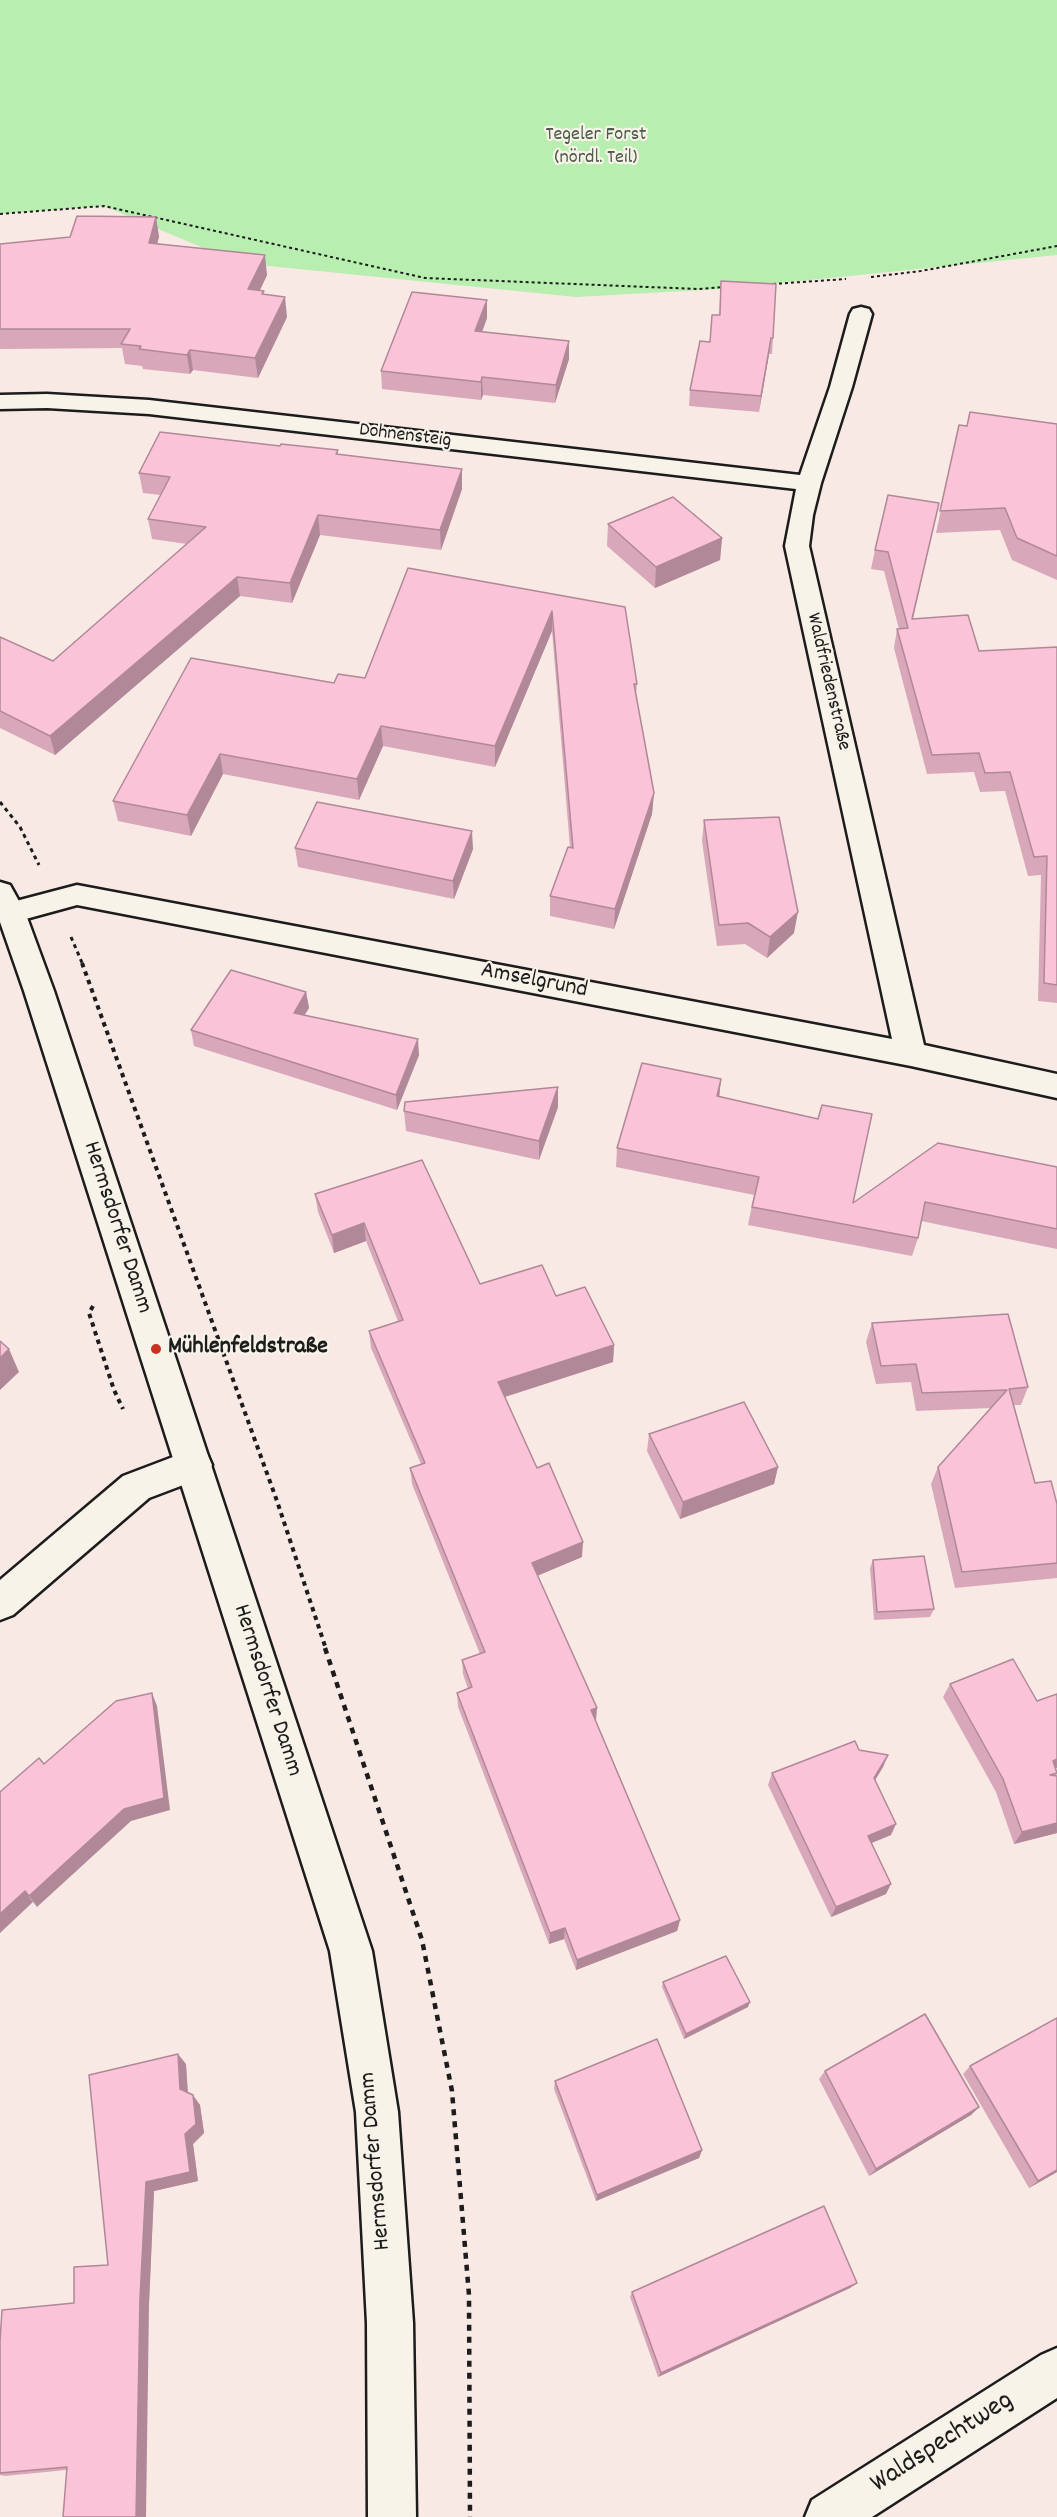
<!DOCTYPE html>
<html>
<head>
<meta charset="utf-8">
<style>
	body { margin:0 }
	canvas { display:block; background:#f8e9e5 }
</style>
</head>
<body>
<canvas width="1057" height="2517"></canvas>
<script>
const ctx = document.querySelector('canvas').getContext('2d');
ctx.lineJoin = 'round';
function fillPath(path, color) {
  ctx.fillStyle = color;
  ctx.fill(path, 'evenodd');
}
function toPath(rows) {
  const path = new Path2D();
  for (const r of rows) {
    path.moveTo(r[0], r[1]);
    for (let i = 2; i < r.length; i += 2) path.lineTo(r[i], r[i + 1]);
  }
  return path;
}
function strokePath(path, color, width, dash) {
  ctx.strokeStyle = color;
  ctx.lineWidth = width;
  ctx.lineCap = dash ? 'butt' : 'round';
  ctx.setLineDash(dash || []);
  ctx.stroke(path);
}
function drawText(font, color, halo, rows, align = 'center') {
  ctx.font = font + ' Dekko,sans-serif';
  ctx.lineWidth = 4.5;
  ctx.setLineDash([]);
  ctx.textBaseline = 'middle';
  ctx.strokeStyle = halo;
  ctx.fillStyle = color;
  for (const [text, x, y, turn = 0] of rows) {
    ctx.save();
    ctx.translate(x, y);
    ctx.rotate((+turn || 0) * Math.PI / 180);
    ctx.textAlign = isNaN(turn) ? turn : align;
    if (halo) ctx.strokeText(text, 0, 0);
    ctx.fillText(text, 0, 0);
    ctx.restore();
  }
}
fillPath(toPath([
	[0,0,1057,0,1057,255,721,289,576,297,239,263,104,206,0,214]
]), '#b8eeb0');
const minor = toPath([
	[861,307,869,309,872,314,852,387,821,483,813,515,809,546,924,1045,1057,1074,1057,1098,911,1066,77,905,11,923,1,919,1,905,77,885,892,1039,785,546,796,489,149,414,47,408,0,409,0,395,47,394,149,400,800,475,830,387,850,314,853,309,861,307],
	[194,1449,207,1454,212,1465,207,1476,149,1498,13,1615,0,1620,0,1580,123,1476,194,1449],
	[1057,2348,1057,2398,872,2517,805,2517,812,2500,1041,2355,1057,2348]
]);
const major = toPath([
	[0,882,10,885,25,912,54,991,372,1951,398,2112,413,2323,416,2517,368,2517,367,2323,356,2112,330,1951,24,991,0,922,0,882]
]);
strokePath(minor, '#1c1c1c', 5);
strokePath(major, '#1c1c1c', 5);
strokePath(toPath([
	[0,214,104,206,425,278,698,289,723,287],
	[871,277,921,271,1057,246],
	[773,284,846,279]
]), '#1c1c1c', 2, [3, 3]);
strokePath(toPath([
	[0,802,20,827,39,865],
	[71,937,83,965]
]), '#1c1c1c', 3, [4, 4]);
strokePath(toPath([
	[82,963,277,1501,326,1649],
	[93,1306,89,1313,114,1390,123,1409]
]), '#1c1c1c', 4, [4.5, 4.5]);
strokePath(toPath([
	[325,1648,422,1940,452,2091,469,2295,470,2517]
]), '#1c1c1c', 4.5, [6, 6]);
fillPath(minor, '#f7f3e8');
fillPath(major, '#f7f3e8');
fillPath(toPath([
	[156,217,159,237,157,243,267,275,260,290,287,317,258,378,193,370,190,374,143,369,142,366,125,364,122,348,0,349,0,244,70,237],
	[721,281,773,338,772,354,769,354,759,412,689,406,690,390,710,342,719,315],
	[487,300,487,318,482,331,569,359,555,403,483,395,481,400,382,389,381,371],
	[1057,424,1057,580,1012,560,1000,530,936,533,959,425,967,426],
	[280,446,338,450,338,454,462,489,441,550,320,535,292,603,240,596,55,755,0,728,0,637,53,661,187,544,152,539,148,519,161,495,143,493,139,473],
	[939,503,913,619,979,651,1057,647,1057,1003,1038,1001,1041,875,1028,876,1005,791,980,792,974,772,927,774,894,648,897,629,899,629,884,571,871,569,875,550],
	[608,524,722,538,720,560,655,588,607,546],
	[408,568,625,607,637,684,636,694,654,793,652,814,614,929,550,916,550,896,570,847,552,631,495,767,383,746,359,800,223,774,191,836,118,821,113,801,334,683,365,678],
	[704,820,794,933,767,958,745,944,717,946,702,841],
	[295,848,473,849,454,899,298,867],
	[306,992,309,1008,304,1015,419,1055,397,1110,194,1046,191,1030],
	[721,1079,719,1096,853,1203,1057,1167,1057,1249,921,1221,918,1238,912,1256,748,1225,754,1195,616,1167,617,1148],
	[558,1087,558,1107,539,1160,406,1131,404,1111],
	[315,1194,480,1284,556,1296,614,1345,613,1362,505,1397,537,1468,582,1557,537,1576,596,1721,680,1920,677,1931,576,1970,564,1939,549,1944,458,1707,457,1693,468,1689,463,1674,462,1660,480,1654,412,1484,410,1468,421,1464,371,1348,369,1331,398,1321,366,1241,334,1253,318,1212],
	[872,1323,1028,1387,1021,1405,1014,1405,1035,1483,1057,1504,1057,1578,955,1588,931,1484,938,1467,991,1408,916,1411,911,1382,876,1384,866,1342],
	[649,1434,778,1467,774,1484,680,1519,647,1451],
	[873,1560,934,1609,930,1617,874,1620,870,1568],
	[950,1684,1037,1701,1057,1694,1057,1768,1056,1768,1057,1774,1056,1776,1057,1833,1014,1844,996,1792,943,1697],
	[859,1750,888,1755,883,1767,875,1780,891,1835,871,1843,886,1894,831,1917,768,1785,772,1773],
	[663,1982,748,2007,684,2039,662,1987],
	[186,2064,188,2092,200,2105,204,2133,193,2144,198,2181,154,2191,149,2304,66,2470,5,2476,0,2475,0,2341,74,2303,108,2265],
	[970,2066,1057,2172,1029,2188,963,2074],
	[825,2071,979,2107,971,2115,869,2176,819,2079],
	[555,2081,702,2150,699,2158,596,2201,554,2089],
	[857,2283,850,2288,658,2377,630,2297,632,2292]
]), '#d8a8ba');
fillPath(toPath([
	[156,217,159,237,152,262,149,243],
	[265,255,267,275,251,309,248,289],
	[285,297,287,317,258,378,255,358],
	[487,300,487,318,476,349,475,331],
	[771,338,769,354,759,412,761,396],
	[569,341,569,359,555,403,556,385],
	[190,350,193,370,190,374,187,355],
	[482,377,483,395,481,400,481,382],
	[462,469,462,489,441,550,440,530],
	[318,515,320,535,292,603,290,583],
	[722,538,720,560,655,588,656,567],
	[237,577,240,596,55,755,50,736],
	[552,611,552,631,495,767,495,746],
	[381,726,383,746,359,800,357,779],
	[220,754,223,774,191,836,187,815],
	[654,793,652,814,614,929,615,909],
	[472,831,473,849,454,899,453,881],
	[798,912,794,933,767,958,770,937],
	[306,992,309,1008,296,1029,294,1013],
	[418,1039,419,1055,397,1110,396,1095],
	[721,1079,719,1099,717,1096],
	[558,1087,558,1107,539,1160,539,1141],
	[364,1223,366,1241,334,1253,332,1235],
	[614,1345,613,1362,498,1399,498,1382],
	[9,1349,19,1372,0,1390,0,1358],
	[778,1467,774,1484,680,1519,683,1502],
	[583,1542,582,1557,532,1578,532,1563],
	[152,1693,157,1706,170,1810,131,1821,37,1907,29,1896,124,1809],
	[597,1708,596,1721,591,1710],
	[888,1755,883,1767,869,1790,874,1778],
	[1057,1759,1057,1768,1045,1773,1053,1761],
	[1057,1823,1057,1833,1014,1844,1022,1832],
	[896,1824,891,1835,862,1847,868,1836],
	[891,1884,886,1894,831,1917,836,1907],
	[25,1891,33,1902,0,1933,0,1914],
	[680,1920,677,1931,576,1970,577,1960],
	[565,1928,564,1939,549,1944,550,1933],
	[750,2002,748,2007,684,2039,686,2034],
	[178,2054,186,2064,188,2099,180,2089],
	[193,2095,200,2105,204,2133,193,2144,198,2181,154,2191,149,2304,146,2517,136,2517,140,2298,146,2182,185,2134],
	[979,2107,971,2115,869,2176,876,2169],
	[702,2150,699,2158,596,2201,597,2195],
	[1057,2170,1057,2172,1029,2188,1038,2181],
	[857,2283,850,2288,658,2377,661,2373]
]), '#b08897');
const building = toPath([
	[77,216,156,217,149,243,265,255,248,289,264,291,262,294,285,297,255,358,190,350,187,355,139,349,141,346,121,344,130,329,0,329,0,244,70,237,77,216],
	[721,281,776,284,773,338,771,338,761,396,690,390,700,341,710,342,712,315,720,315,721,281],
	[412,292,487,300,475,331,569,341,556,385,482,377,481,382,381,371,412,292],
	[970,412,1057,424,1057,556,1017,538,1005,508,940,511,959,425,967,426,970,412],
	[160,432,280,446,281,444,338,450,336,454,462,469,440,530,318,515,290,583,237,577,50,736,0,711,0,637,53,661,206,527,148,519,170,477,139,473,160,432],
	[888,495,939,503,912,619,968,615,979,651,1057,647,1057,985,1044,983,1047,856,1034,857,1010,772,985,773,979,753,932,755,897,629,908,628,888,552,875,550,888,495],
	[673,497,722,538,656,567,608,524,673,497],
	[408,568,625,607,637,684,634,684,654,793,615,909,550,896,568,847,573,848,552,611,495,746,381,726,357,779,220,754,187,815,113,801,191,658,334,683,338,674,365,678,408,568],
	[317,802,472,831,453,881,295,848,317,802],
	[779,817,798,912,770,937,748,923,719,925,704,820,779,817],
	[231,970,306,992,294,1013,418,1039,396,1095,191,1030,231,970],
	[642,1063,721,1079,717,1096,818,1119,822,1105,872,1114,853,1203,938,1143,1057,1167,1057,1229,925,1202,918,1238,752,1207,759,1177,617,1148,642,1063],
	[558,1087,539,1141,404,1111,405,1102,558,1087],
	[422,1160,480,1284,542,1265,556,1296,585,1287,614,1345,498,1382,537,1468,549,1463,583,1542,532,1563,597,1708,591,1710,680,1920,577,1960,565,1928,550,1933,457,1693,472,1687,462,1660,485,1652,410,1468,425,1463,369,1331,403,1320,364,1223,332,1235,315,1194,422,1160],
	[1008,1314,1028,1387,1009,1389,1035,1483,1051,1481,1057,1504,1057,1563,962,1572,938,1467,1007,1390,922,1393,916,1364,881,1366,872,1323,1008,1314],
	[0,1341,9,1349,0,1358,0,1341],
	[744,1402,778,1467,683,1502,649,1434,744,1402],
	[924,1556,934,1609,877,1612,873,1560,924,1556],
	[1013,1659,1037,1701,1057,1694,1057,1759,1053,1761,1057,1773,1050,1775,1057,1776,1057,1823,1022,1832,1003,1779,950,1684,1013,1659],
	[152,1693,164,1798,124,1809,29,1896,25,1891,0,1914,0,1792,39,1758,44,1764,116,1701,152,1693],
	[855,1741,859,1750,888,1755,874,1778,896,1824,868,1836,891,1884,836,1907,772,1773,855,1741],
	[726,1956,750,2002,686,2034,663,1982,726,1956],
	[925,2014,979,2107,876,2169,825,2071,925,2014],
	[1057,2018,1057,2170,1038,2181,970,2066,1057,2018],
	[657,2039,702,2150,597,2195,555,2081,657,2039],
	[178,2054,180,2089,193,2095,196,2124,185,2134,190,2172,146,2182,140,2298,136,2517,63,2517,67,2467,0,2473,0,2341,2,2310,74,2303,74,2267,108,2265,89,2075,178,2054],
	[824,2206,857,2283,661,2373,632,2292,824,2206]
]);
fillPath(building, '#fbc3d8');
strokePath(building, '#b08897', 1.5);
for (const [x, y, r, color] of [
	[156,1349,6,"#c8321e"]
]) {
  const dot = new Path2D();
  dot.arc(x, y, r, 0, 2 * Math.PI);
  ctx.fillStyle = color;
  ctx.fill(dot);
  strokePath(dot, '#f7f3e8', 2);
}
drawText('20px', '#4b5b48', '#f7f3e8', [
	["Tegeler Forst",596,136],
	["(nördl. Teil)",596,159]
]);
drawText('20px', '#1c1c1c', '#f7f3e8', [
	["Dohnensteig",405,437,7],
	["Waldfriedenstraße",827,682,77]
]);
drawText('24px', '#1c1c1c', '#f7f3e8', [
	["Amselgrund",534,982,11],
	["Hermsdorfer Damm",116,1228,72],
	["Hermsdorfer Damm",266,1691,72],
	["Hermsdorfer Damm",377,2161,-95]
]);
drawText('bold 24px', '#1c1c1c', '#f7f3e8', [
	["Mühlenfeldstraße",168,1349]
], 'left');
drawText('28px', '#1c1c1c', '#f7f3e8', [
	["Waldspechtweg",943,2444,-33]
]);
</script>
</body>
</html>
